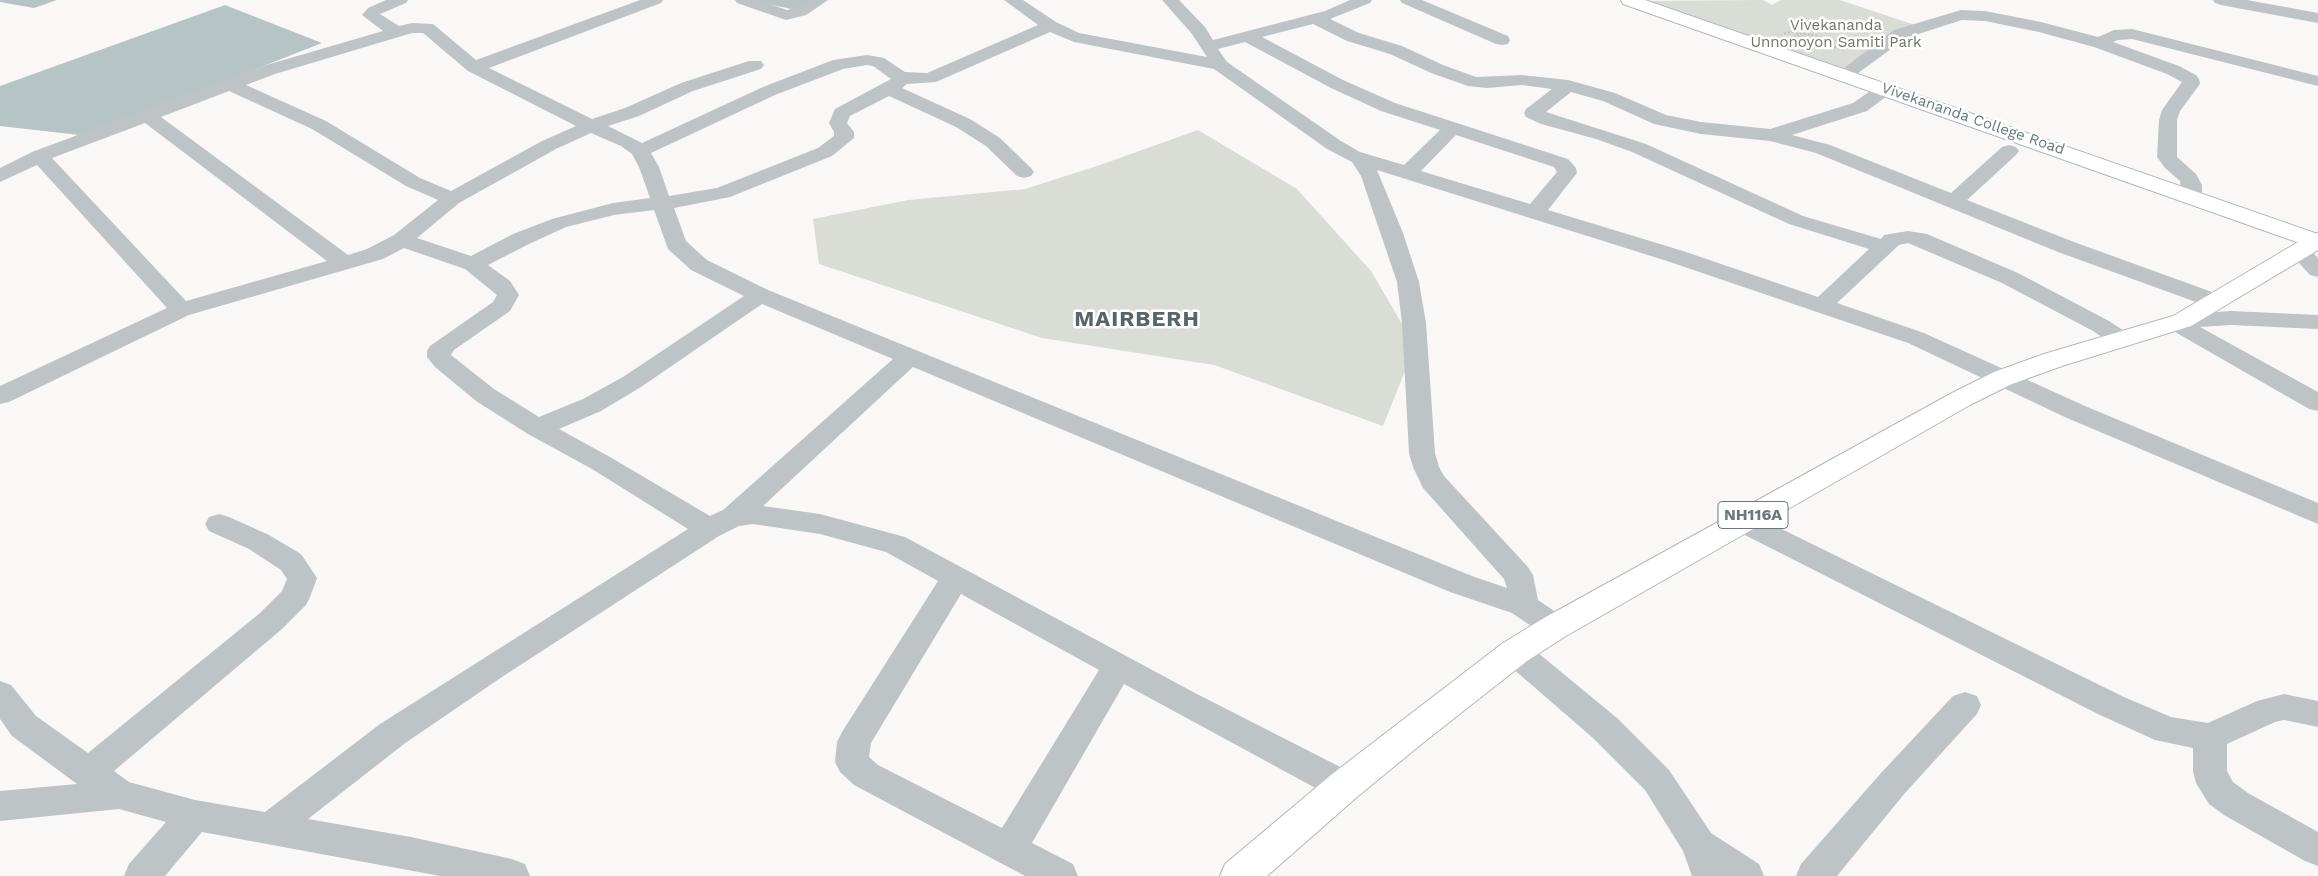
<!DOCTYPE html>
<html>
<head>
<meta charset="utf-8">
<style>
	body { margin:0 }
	canvas { display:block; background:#f9f8f7 }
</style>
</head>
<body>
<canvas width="2318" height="876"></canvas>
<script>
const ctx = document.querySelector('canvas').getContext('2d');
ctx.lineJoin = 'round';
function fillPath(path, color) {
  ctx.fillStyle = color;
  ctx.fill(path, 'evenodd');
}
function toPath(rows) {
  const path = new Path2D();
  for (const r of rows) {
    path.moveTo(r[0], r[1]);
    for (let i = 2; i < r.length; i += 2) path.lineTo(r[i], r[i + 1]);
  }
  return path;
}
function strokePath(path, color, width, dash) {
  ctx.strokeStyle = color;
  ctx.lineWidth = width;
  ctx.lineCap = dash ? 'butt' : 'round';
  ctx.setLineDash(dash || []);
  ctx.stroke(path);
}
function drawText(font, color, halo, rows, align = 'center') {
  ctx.font = font + ' "Work Sans",sans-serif';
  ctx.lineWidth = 5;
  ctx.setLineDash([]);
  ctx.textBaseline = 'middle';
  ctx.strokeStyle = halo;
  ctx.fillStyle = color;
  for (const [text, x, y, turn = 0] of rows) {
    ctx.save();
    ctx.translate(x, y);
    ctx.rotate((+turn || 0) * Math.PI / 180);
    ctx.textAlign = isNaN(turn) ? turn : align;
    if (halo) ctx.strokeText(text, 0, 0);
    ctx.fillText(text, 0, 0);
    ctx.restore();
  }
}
fillPath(toPath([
	[1763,0,1772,5,1781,0,1840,0,1918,26,1842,72,1632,1],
	[1198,130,1297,189,1371,271,1415,346,1383,426,1214,365,1042,338,819,264,813,219,908,200,1025,189,1100,165]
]), '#daddd6');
fillPath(toPath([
	[0,0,57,0,34,8,0,2],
	[749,0,811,0,796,10],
	[225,5,322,43,177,100,79,135,0,126,0,86]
]), '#b7c4c6');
const secondary = toPath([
	[1621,0,1645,0,2318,234,2318,247,2308,246,1623,4,1621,0]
]);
const highway = toPath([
	[2318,233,2318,250,2191,326,2062,366,2012,384,1970,405,1566,636,1527,661,1424,742,1357,797,1267,876,1220,876,1225,864,1331,775,1503,643,1544,618,1952,393,1994,372,2044,354,2173,316,2310,235,2318,233]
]);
strokePath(secondary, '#b1b8bb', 2);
strokePath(highway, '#b2b8b9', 2);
strokePath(toPath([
	[1784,34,1790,32,1814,35,1851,45],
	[1794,37,1796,35,1822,40,1847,49],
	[1807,40,1845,50]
]), '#b9bdbe', 2, [2, 2]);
fillPath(toPath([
	[386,0,408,0,406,3,380,14,399,26,412,23,433,24,476,60,640,0,663,0,661,3,489,68,592,119,625,108,681,83,749,61,761,61,764,65,761,69,693,91,639,116,608,126,642,143,763,87,833,60,867,55,884,58,905,72,927,73,1038,25,1004,0,1023,0,1056,22,1079,33,1207,57,1192,34,1162,0,1179,0,1205,27,1213,40,1325,11,1350,0,1372,0,1370,3,1330,19,1359,33,1402,46,1443,65,1476,77,1522,75,1568,80,1615,93,1666,115,1701,122,1770,129,1853,103,1879,85,1891,85,1894,89,1891,93,1867,111,1792,135,1830,145,1951,193,2002,147,2009,145,2016,147,2019,151,2016,155,1967,200,2074,242,2223,296,2227,301,2223,306,2215,308,2207,306,2058,252,1816,153,1770,141,1701,134,1654,124,1603,101,1571,92,1546,112,1646,144,1803,216,1881,239,1884,235,1908,231,1927,234,2018,273,2109,321,2130,335,2134,340,2130,345,2122,347,2114,345,2093,331,2002,283,1908,243,1899,245,1837,303,1924,333,2085,406,2318,503,2318,524,2067,418,1908,343,1667,261,1377,170,1403,233,1419,282,1426,323,1435,453,1439,467,1444,476,1528,567,1533,575,1538,600,1566,619,1570,627,1566,635,1555,639,1544,635,1512,613,1450,592,913,367,763,506,820,514,905,537,1195,693,1356,775,1361,786,1356,797,1344,801,1332,797,1124,684,1032,843,1073,864,1078,876,1025,876,854,785,840,772,835,762,837,742,842,732,938,581,886,552,820,534,753,524,739,526,719,536,502,677,404,744,308,819,411,837,512,859,525,864,530,876,440,876,202,832,165,876,124,876,129,864,166,822,119,809,0,821,0,791,77,784,12,736,0,719,0,681,11,685,36,716,88,753,260,613,282,591,287,579,281,570,249,549,209,531,205,524,209,517,219,514,229,517,269,535,301,554,317,578,310,597,306,605,282,629,114,771,129,782,195,800,265,812,380,724,688,529,592,469,528,434,476,401,435,367,427,357,427,351,430,346,493,302,497,295,465,269,404,248,383,259,189,315,9,402,0,404,0,386,167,308,37,165,0,182,0,168,32,152,263,66,383,31,362,15,368,8,386,0],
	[1313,24,1347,41,1390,54,1431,73,1468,86,1487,88,1522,85,1552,89,1526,109,1524,113,1526,117,1541,124,1596,139,1632,152,1789,224,1869,249,1818,297,1683,251,1548,210,1577,173,1576,168,1568,159,1395,103,1343,80,1262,37,1313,24],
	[1050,32,1074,42,1214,69,1327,149,1352,162,1361,176,1397,282,1402,323,1409,453,1413,467,1423,488,1504,579,1507,588,1472,576,768,290,707,260,686,241,674,208,730,197,832,156,854,138,854,132,847,123,850,116,889,96,956,127,986,146,1017,176,1024,178,1031,176,1034,172,1031,168,1000,138,970,119,902,88,907,84,936,82,1050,32],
	[412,33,423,33,468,71,576,126,542,141,451,191,420,178,326,121,246,85,275,74,412,33],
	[1245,42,1331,88,1381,111,1440,130,1404,165,1360,152,1341,141,1227,62,1218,49,1245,42],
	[867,65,873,66,891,79,835,109,829,123,834,132,834,136,818,148,717,188,669,196,659,167,651,153,775,95,843,69,867,65],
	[229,91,312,129,406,186,438,200,394,235,367,249,348,255,161,117,229,91],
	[145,123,327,261,186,301,52,158,145,123],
	[591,133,621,146,632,154,639,167,650,198,613,203,552,219,513,234,471,256,417,238,459,203,556,149,591,133],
	[1456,135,1554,167,1557,172,1530,204,1421,171,1456,135],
	[654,210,668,249,691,270,744,296,623,377,583,399,539,417,494,389,451,355,454,350,510,311,519,295,510,281,488,265,529,244,566,227,614,215,654,210],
	[762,304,893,359,723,510,710,516,610,457,559,429,601,411,641,387,762,304],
	[961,594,1099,670,1002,828,878,765,869,757,871,743,961,594],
	[735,0,758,0,787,10,795,8,809,0,828,0,806,15,786,20,737,3,735,0],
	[1400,0,1422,0,1508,36,1510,40,1508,44,1502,45,1496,44,1402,3,1400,0],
	[2213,0,2247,0,2318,13,2318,23,2221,5,2215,3,2213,0],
	[1961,10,1985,11,2041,22,2098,37,2114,30,2132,29,2318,76,2318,86,2132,39,2118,40,2113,42,2179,66,2196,75,2199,79,2200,84,2180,111,2177,120,2177,157,2196,174,2202,185,2202,196,2199,200,2192,202,2185,200,2182,196,2180,181,2165,168,2157,157,2159,120,2162,110,2182,82,2167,74,2094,47,2039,32,1985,21,1962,20,1906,38,1850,79,1844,80,1838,79,1835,75,1894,30,1961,10],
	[2300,245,2308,247,2318,258,2318,277,2310,275,2289,252,2292,247,2300,245],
	[2231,311,2318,315,2318,329,2231,325,2200,327,2318,392,2318,411,2309,409,2168,328,2164,323,2168,318,2182,314,2231,311],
	[1741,511,1751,514,2124,697,2171,717,2208,723,2257,701,2284,694,2318,701,2318,727,2284,720,2275,722,2227,744,2227,771,2233,782,2248,793,2318,832,2318,866,2305,861,2224,815,2209,804,2196,783,2193,771,2193,748,2155,740,2100,715,1731,528,1727,521,1731,514,1741,511],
	[1515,640,1526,643,1617,718,1669,770,1711,833,1759,864,1764,876,1692,876,1683,851,1645,790,1593,738,1504,661,1499,652,1504,643,1515,640],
	[1965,692,1977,696,1981,705,1977,714,1905,793,1837,876,1796,876,1801,864,1881,773,1953,696,1965,692]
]), '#bec4c6');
fillPath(secondary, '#fff');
fillPath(highway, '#fff');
drawText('15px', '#6b7765', '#fff', [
	["Vivekananda",1836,26],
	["Unnonoyon Samiti Park",1836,43]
]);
drawText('15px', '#66797e', '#fff', [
	["Vivekananda College Road",1973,119,19]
]);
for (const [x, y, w] of [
	[1753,515,70]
]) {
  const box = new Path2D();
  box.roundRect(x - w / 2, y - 13.5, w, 27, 4);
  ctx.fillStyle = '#fff';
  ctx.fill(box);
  strokePath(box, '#66797e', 1);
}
drawText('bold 16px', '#66797e', null, [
	["NH116A",1753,515]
]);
ctx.letterSpacing = '1px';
drawText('bold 22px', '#58656a', '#fff', [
	["MAIRBERH",1137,320]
]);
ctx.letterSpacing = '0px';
</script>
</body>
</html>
